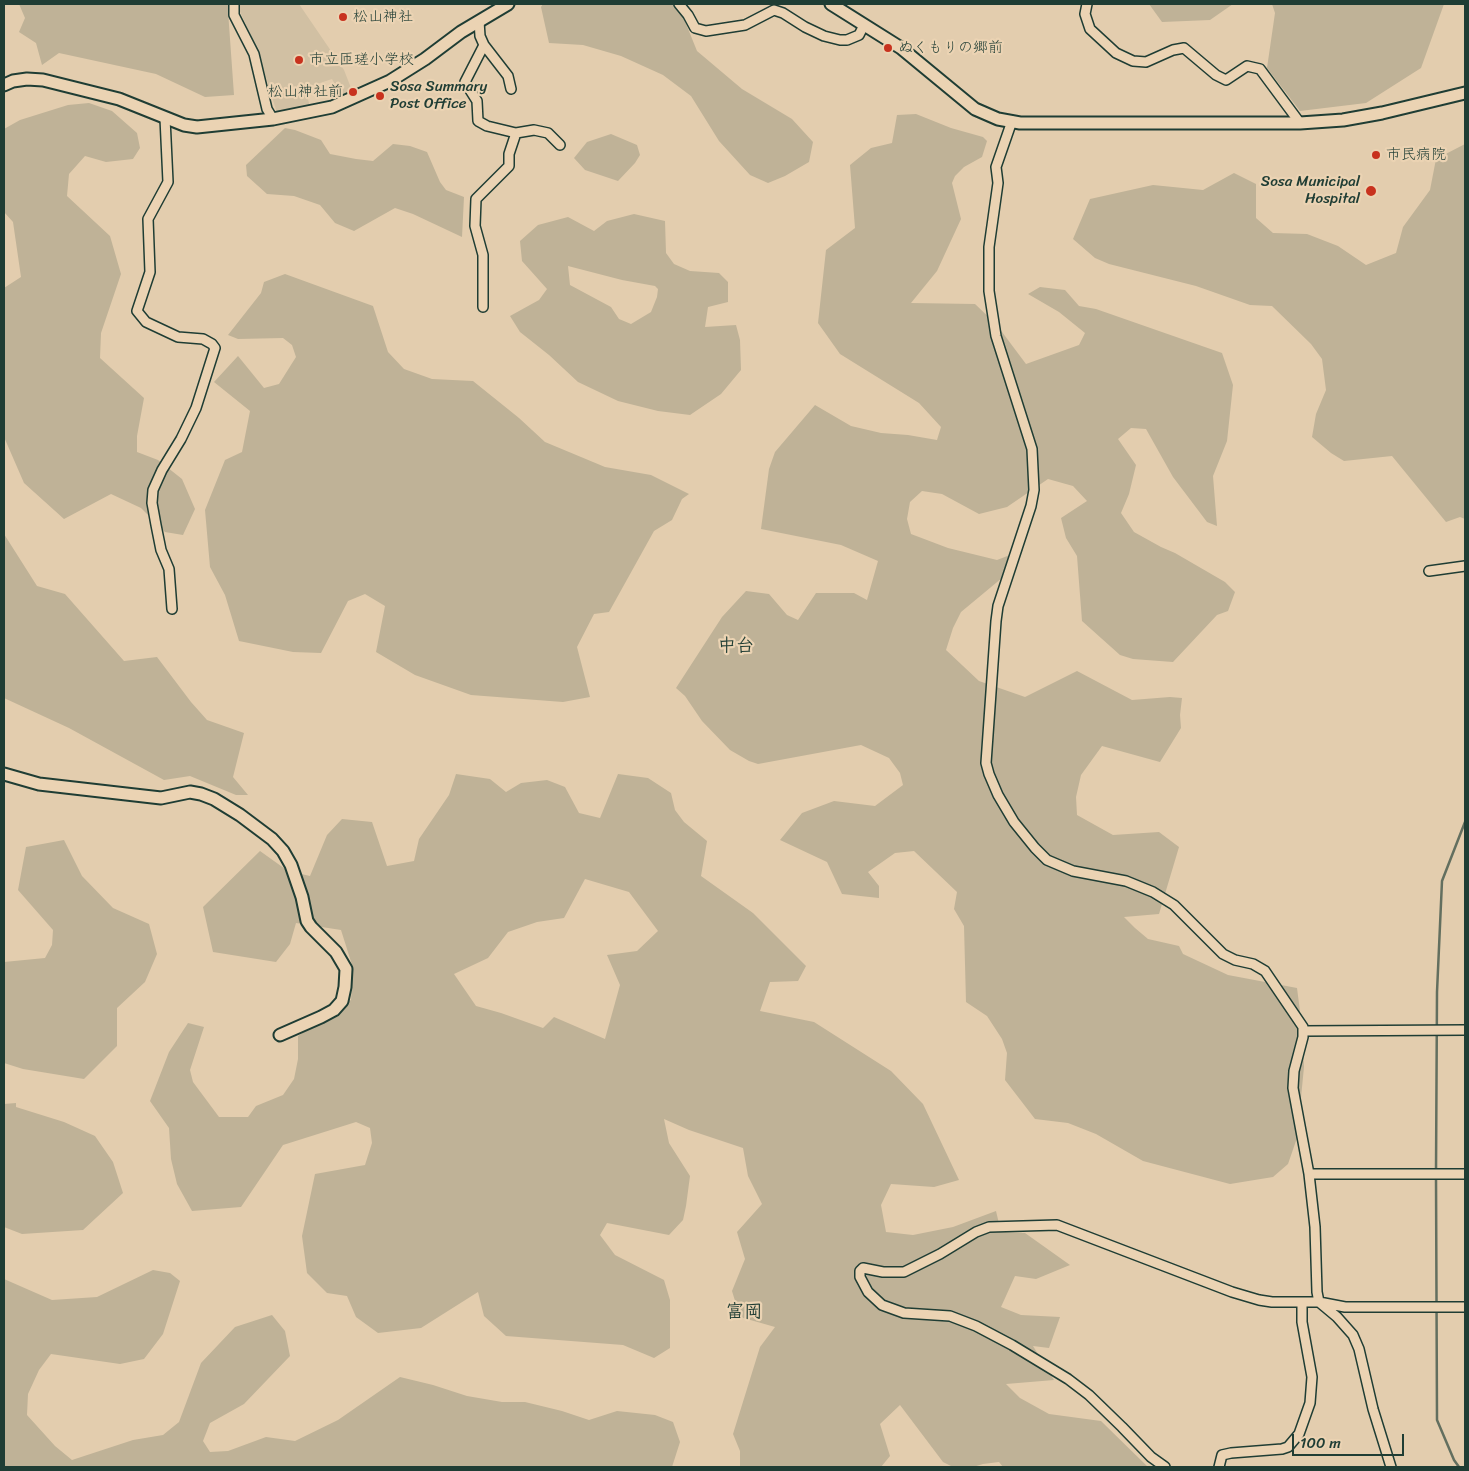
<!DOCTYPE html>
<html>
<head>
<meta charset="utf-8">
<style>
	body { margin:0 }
	#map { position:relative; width:1469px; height:1471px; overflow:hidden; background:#e3cdae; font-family:Sriracha,sans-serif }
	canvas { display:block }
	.frame { position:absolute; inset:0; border:5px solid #1f3d34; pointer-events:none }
	.scale { position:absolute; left:1292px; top:1434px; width:112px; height:22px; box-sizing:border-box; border:2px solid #1f3d34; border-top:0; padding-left:6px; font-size:15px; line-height:18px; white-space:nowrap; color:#1f3d34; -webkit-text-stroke:4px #ebd3b3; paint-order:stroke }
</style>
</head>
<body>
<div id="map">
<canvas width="1469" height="1471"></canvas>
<div class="frame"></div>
<div class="scale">100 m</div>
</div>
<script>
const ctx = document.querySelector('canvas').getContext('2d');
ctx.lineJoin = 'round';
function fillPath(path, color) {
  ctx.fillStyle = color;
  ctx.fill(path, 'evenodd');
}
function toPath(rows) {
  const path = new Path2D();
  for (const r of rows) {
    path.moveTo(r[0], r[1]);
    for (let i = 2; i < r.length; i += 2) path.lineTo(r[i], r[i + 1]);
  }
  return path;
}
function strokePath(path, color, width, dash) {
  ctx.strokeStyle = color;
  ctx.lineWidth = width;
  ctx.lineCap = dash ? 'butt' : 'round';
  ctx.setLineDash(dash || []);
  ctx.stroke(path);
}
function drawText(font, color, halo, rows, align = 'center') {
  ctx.font = font + ' Sriracha,"Klee One",sans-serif';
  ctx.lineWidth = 4.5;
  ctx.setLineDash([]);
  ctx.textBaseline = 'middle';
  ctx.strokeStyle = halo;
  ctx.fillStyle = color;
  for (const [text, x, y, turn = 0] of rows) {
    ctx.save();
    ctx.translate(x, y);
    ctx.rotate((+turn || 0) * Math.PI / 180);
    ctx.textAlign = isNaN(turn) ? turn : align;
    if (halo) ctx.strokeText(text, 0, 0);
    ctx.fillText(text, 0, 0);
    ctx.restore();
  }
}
fillPath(toPath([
	[240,4,299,4,344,70,353,93,343,98,332,79,305,88,310,107,277,113,257,49,237,5]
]), '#d1c0a3');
fillPath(toPath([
	[19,4,240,4,228,11,234,95,205,97,156,74,59,53,42,65,36,43,19,32,25,18],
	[543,4,678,4,697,51,742,89,792,119,813,142,809,162,785,176,768,183,750,175,719,141,691,96,663,75,621,56,583,45,549,43,541,7],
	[1149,4,1233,4,1210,20,1162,22],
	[1272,4,1444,4,1421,68,1366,103,1300,111,1267,68,1275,13],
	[89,103,112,111,137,133,140,148,133,159,106,162,85,156,69,174,67,196,110,236,121,274,101,333,100,358,144,398,137,436,137,452,158,460,182,479,195,509,183,535,165,532,141,508,111,494,64,519,24,483,4,437,4,288,21,277,13,222,4,212,4,129,20,120,68,105],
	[916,114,951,128,983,137,987,141,982,157,964,167,955,176,952,183,961,219,937,271,911,303,975,304,996,324,1026,364,1079,345,1085,333,1059,312,1028,294,1040,287,1065,290,1079,306,1096,309,1222,353,1233,385,1227,441,1213,476,1217,526,1207,522,1173,477,1146,429,1131,428,1118,439,1136,465,1129,494,1121,513,1134,532,1161,547,1175,553,1225,582,1235,592,1228,611,1217,615,1173,662,1133,659,1120,655,1082,621,1077,556,1066,538,1061,518,1087,501,1073,486,1048,479,1007,507,979,514,942,494,922,491,910,502,907,519,911,534,948,548,997,560,1023,550,1014,568,961,612,953,628,946,650,979,681,1025,697,1077,671,1132,700,1170,697,1182,698,1180,715,1181,728,1160,762,1102,746,1081,775,1076,797,1077,815,1113,835,1159,832,1179,847,1159,914,1124,917,1135,928,1148,939,1179,946,1183,954,1228,975,1297,988,1302,1027,1304,1067,1297,1138,1288,1164,1273,1177,1230,1184,1143,1161,1096,1134,1068,1123,1035,1119,1005,1080,1007,1053,1002,1039,987,1016,966,1002,964,926,954,909,957,892,914,851,895,853,868,872,879,886,879,898,842,894,827,862,780,840,802,813,834,801,875,806,903,785,900,773,889,758,861,745,758,764,749,761,730,750,702,721,685,696,676,688,722,617,746,591,769,594,787,615,798,620,816,593,854,593,867,600,878,561,841,545,761,529,769,469,775,452,815,405,851,426,881,433,908,435,937,440,941,427,919,403,840,354,818,323,826,250,855,228,850,165,871,148,892,143,897,115],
	[285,128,295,130,321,140,330,154,356,159,373,161,393,144,410,146,427,152,440,182,446,190,464,197,462,237,413,214,395,208,354,231,335,223,320,205,294,196,267,194,247,176,246,165],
	[611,134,637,145,640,155,635,163,618,181,585,170,574,158,587,142],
	[1465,144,1465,519,1460,517,1446,522,1392,456,1344,461,1331,453,1312,437,1316,414,1326,390,1322,359,1311,344,1272,306,1250,305,1196,286,1109,264,1095,258,1073,239,1090,199,1153,185,1203,190,1234,173,1256,184,1256,218,1273,233,1307,234,1338,246,1366,265,1396,253,1403,227,1430,190,1436,159],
	[634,214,665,221,666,253,674,264,690,271,719,273,728,282,728,302,708,307,705,327,736,325,740,340,741,370,721,394,690,415,658,411,618,401,578,382,549,355,520,332,510,316,539,300,547,289,522,261,520,241,538,225,568,217,594,231,607,221],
	[568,266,622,280,655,286,658,289,657,297,651,312,631,324,619,319,611,307,570,285],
	[285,274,373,306,388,352,404,369,432,379,473,381,519,418,545,442,605,467,651,475,689,494,682,499,672,520,654,531,609,612,594,614,577,647,590,697,563,702,471,695,415,675,376,652,385,606,365,594,348,601,321,653,293,652,239,641,225,595,210,567,205,510,225,460,242,452,250,411,214,382,238,356,264,388,279,384,296,357,292,345,283,338,238,339,228,335,261,293,264,282],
	[4,534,37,586,65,594,124,661,157,657,191,702,207,720,244,733,233,777,248,795,236,795,190,776,164,780,69,728,4,698],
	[456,774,490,779,506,792,521,783,547,780,565,787,579,813,600,818,618,774,648,778,671,793,675,810,684,822,707,841,701,876,753,913,806,966,798,981,770,982,760,1011,814,1022,891,1071,923,1104,959,1180,934,1187,891,1184,881,1205,886,1232,913,1235,953,1227,996,1211,1001,1232,1025,1233,1070,1265,1036,1279,1015,1276,1001,1307,1021,1315,1060,1317,1049,1348,1033,1346,1054,1380,1006,1384,1020,1398,1049,1414,1101,1421,1148,1467,1003,1467,999,1462,983,1464,973,1467,953,1467,943,1462,900,1405,880,1424,890,1456,881,1467,740,1467,740,1451,733,1434,760,1347,775,1327,740,1317,732,1291,745,1259,737,1232,762,1204,748,1176,743,1148,689,1130,664,1119,669,1143,690,1176,686,1206,683,1220,669,1235,607,1223,600,1235,615,1255,664,1280,670,1300,670,1348,654,1358,623,1345,506,1336,484,1316,478,1292,421,1328,378,1333,356,1317,347,1296,327,1293,307,1273,302,1236,315,1174,365,1165,372,1143,370,1128,356,1122,283,1145,241,1207,192,1211,177,1184,171,1159,169,1128,150,1101,169,1052,188,1023,204,1027,190,1070,193,1082,219,1117,248,1117,256,1106,283,1095,294,1079,298,1059,298,1036,351,1000,353,968,341,930,296,923,290,944,276,962,213,952,203,907,260,851,288,871,310,876,327,835,342,819,372,822,387,866,414,861,419,839,449,795],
	[585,879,629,892,658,931,637,951,607,955,620,985,605,1039,554,1017,543,1028,501,1013,476,1006,454,974,488,958,508,932,537,922,564,918],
	[64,840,82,876,113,908,149,924,157,954,145,982,117,1008,117,1046,84,1079,23,1069,4,1063,4,962,45,958,52,945,53,930,18,890,26,847],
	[16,1103,16,1107,64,1122,95,1136,113,1162,123,1193,83,1230,22,1234,4,1227,4,1104],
	[153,1270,170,1273,180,1281,163,1334,144,1359,120,1364,51,1354,39,1370,28,1394,27,1415,55,1446,72,1460,133,1440,163,1435,179,1422,201,1363,235,1327,272,1315,285,1331,290,1356,244,1404,210,1423,203,1441,210,1452,228,1451,266,1437,295,1441,338,1420,400,1377,433,1385,467,1396,502,1402,525,1402,562,1411,589,1420,617,1411,655,1415,673,1422,680,1442,672,1467,5,1467,4,1462,4,1279,52,1300,97,1297]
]), '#bfb297');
strokePath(toPath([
	[1436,1171,1437,992,1442,881,1465,822],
	[1436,1177,1437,1420,1454,1460,1459,1467]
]), '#636f5f', 2.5);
const street = toPath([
	[234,4,234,15,254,54,267,109,273,119],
	[679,4,688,15,695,28,706,31,745,25,774,10,783,13,805,27,824,36,840,40,847,40,859,35,864,25],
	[1087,4,1085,14,1090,29,1116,53,1133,61,1146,62,1173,50,1184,48,1216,75,1226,80,1247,66,1260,69,1300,123],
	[479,21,480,36,484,45,508,76,511,89],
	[165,118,168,182,148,219,150,272,137,311,146,322,178,337,203,339,212,344,215,348,196,408,181,439,162,470,153,490,152,503,156,525,161,550,169,569,172,609],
	[1012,121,996,167,998,183,989,247,989,291,996,336,1032,449,1034,490,1031,506,998,606,996,621,986,763,989,774,998,795,1014,822,1035,848,1047,860,1073,871,1126,881,1153,892,1174,905,1223,954,1235,960,1253,964,1265,971,1303,1027,1303,1037,1294,1071,1293,1088,1309,1174,1315,1227,1317,1292,1319,1302,1337,1317,1353,1335,1359,1349,1373,1409,1391,1467],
	[516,133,534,130,548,133,560,145],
	[483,307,483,255,475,226,476,199,509,166,509,154,516,133,487,126,478,121,477,101,465,82,484,45],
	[1429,571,1465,566],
	[1303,1031,1465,1030],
	[1309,1174,1465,1174],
	[1165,1467,1151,1457,1122,1427,1089,1395,1068,1379,1012,1345,976,1326,950,1316,904,1313,882,1305,868,1292,860,1277,860,1271,863,1268,883,1272,904,1272,940,1254,976,1232,989,1227,1057,1225,1232,1292,1259,1300,1272,1302,1319,1302,1345,1307,1465,1307],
	[1219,1467,1222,1455,1231,1453,1282,1449,1288,1447,1299,1434,1310,1403,1312,1377,1302,1322,1302,1302]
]);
const secondary = toPath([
	[831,4,901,48,975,109,998,119,1020,123,1300,123,1343,120,1382,113,1465,93],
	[4,85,13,81,27,79,43,80,119,99,184,125,197,127,273,119,332,107,390,81,425,59,461,32,508,4],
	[4,774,39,784,161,798,190,792,201,794,214,799,240,815,272,839,283,851,291,865,302,897,307,921,311,927,336,952,346,969,345,987,342,1001,334,1010,321,1017,280,1035]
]);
strokePath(street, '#1f3d34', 12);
strokePath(secondary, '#1f3d34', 15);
strokePath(street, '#ebd3b3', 9);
strokePath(secondary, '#ebd3b3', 11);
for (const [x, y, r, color] of [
	[343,17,5,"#c8321e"],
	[888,48,5,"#c8321e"],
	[299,60,5,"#c8321e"],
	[353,92,5,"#c8321e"],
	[380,96,5,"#c8321e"],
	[1376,155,5,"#c8321e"],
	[1371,191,6,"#c8321e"]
]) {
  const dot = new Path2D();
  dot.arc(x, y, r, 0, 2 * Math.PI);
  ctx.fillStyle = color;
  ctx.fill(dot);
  strokePath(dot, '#ebd3b3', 2);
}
drawText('15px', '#1f3d34', '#ebd3b3', [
	["松山神社",353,17],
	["ぬくもりの郷前",898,48],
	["市立匝瑳小学校",309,60],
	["Sosa Summary",390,87],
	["Post Office",390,104],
	["松山神社前",343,92,"right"],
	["市民病院",1386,155],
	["Sosa Municipal",1360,182,"right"],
	["Hospital",1360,199,"right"]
], 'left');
drawText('bold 18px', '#1f3d34', '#ebd3b3', [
	["中台",736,646],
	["富岡",744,1312]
]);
</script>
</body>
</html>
